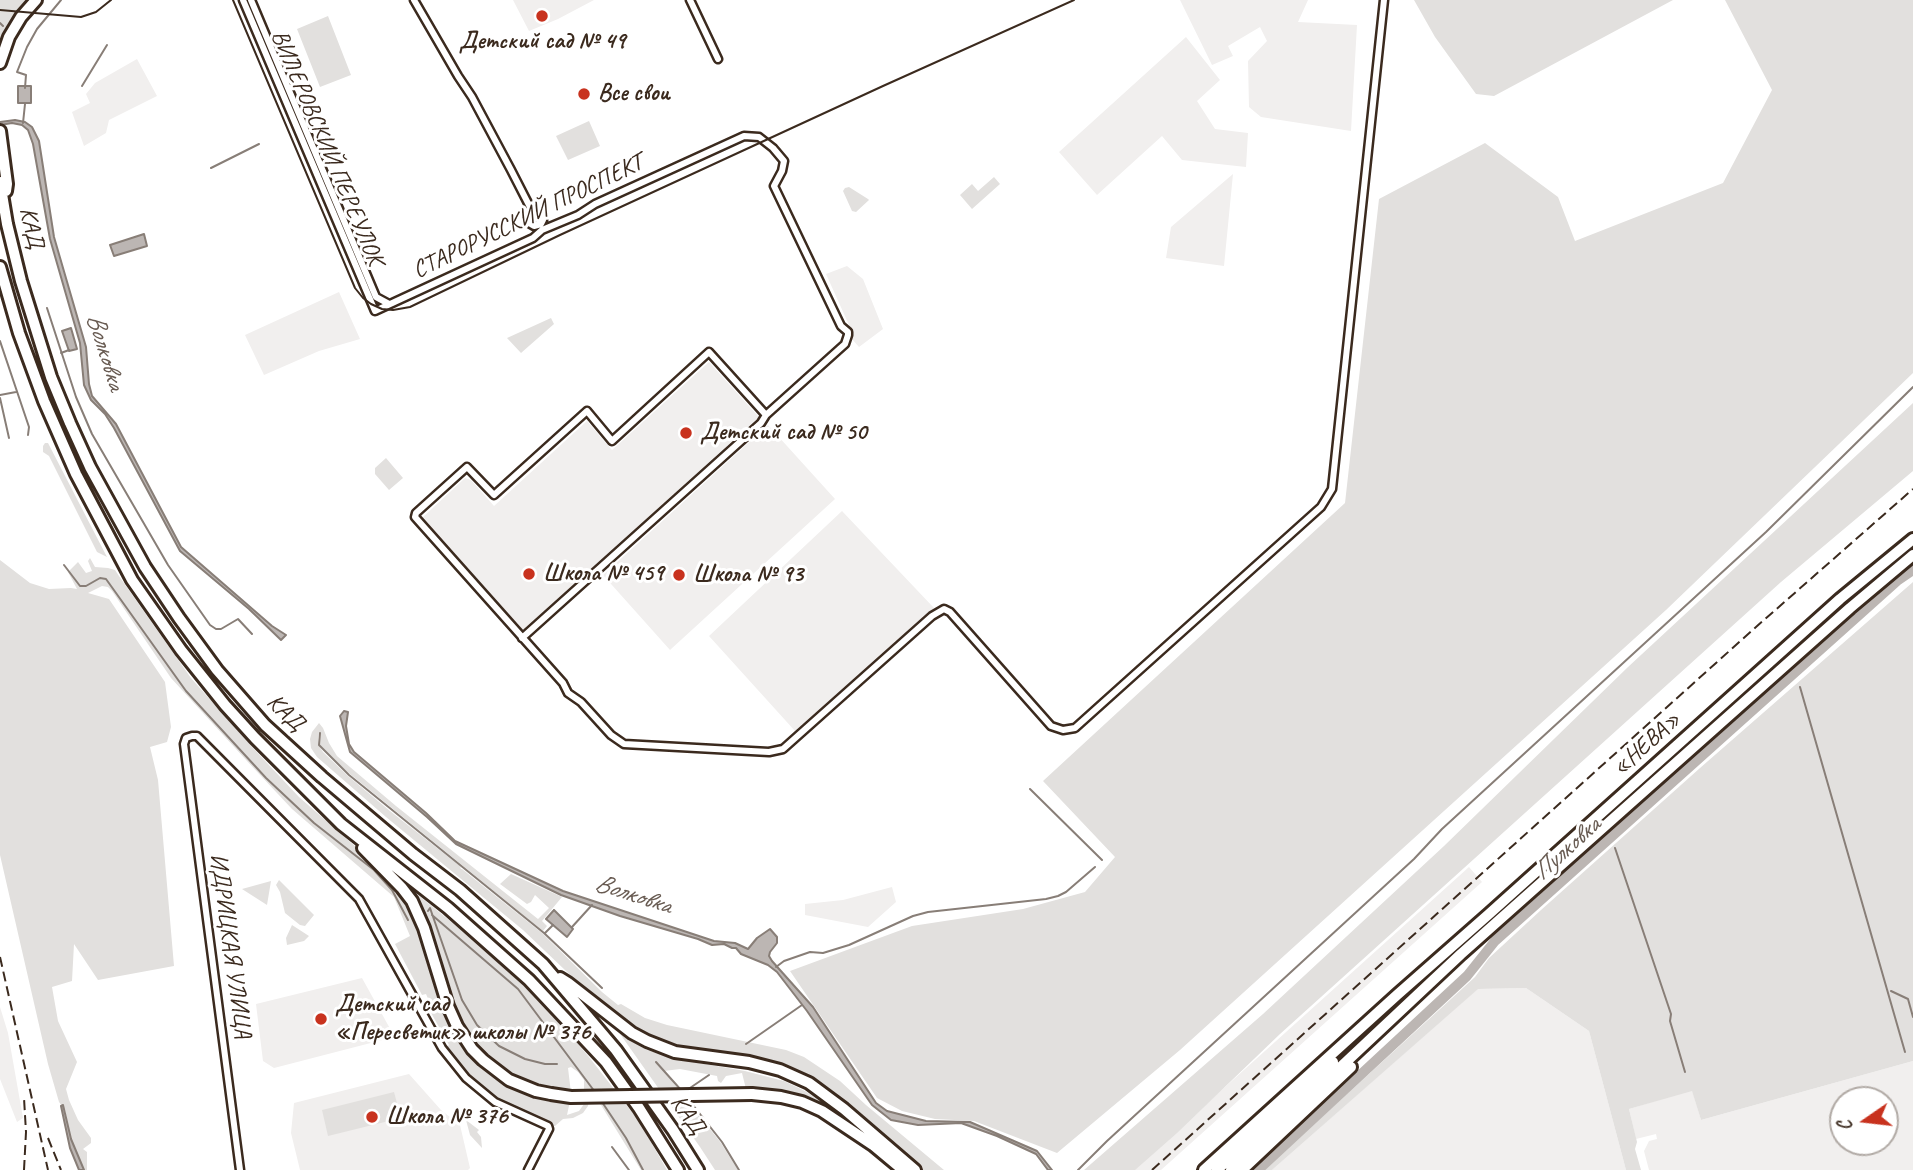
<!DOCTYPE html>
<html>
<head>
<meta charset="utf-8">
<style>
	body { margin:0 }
	#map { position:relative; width:1913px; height:1170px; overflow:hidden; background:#fff; font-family:Caveat,sans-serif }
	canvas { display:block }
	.north { position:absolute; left:1829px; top:1086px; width:70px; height:70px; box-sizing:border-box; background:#fff; border:2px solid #b1aaa5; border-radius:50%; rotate:256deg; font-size:19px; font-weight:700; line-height:28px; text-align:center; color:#3b2a1e }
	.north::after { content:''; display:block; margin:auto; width:24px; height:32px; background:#c8321e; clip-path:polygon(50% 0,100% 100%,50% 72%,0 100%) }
</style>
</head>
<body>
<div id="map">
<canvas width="1913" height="1170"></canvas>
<div class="north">С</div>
</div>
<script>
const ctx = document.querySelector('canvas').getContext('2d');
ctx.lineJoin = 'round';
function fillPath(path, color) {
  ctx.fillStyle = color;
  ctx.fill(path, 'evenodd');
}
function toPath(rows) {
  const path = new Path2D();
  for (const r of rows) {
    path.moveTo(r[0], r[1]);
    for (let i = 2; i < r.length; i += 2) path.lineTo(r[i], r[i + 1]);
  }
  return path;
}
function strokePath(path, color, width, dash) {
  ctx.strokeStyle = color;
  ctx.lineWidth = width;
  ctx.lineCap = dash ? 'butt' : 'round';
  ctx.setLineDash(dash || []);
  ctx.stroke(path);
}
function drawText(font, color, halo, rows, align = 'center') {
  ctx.font = font + ' Caveat,sans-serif';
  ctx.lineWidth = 6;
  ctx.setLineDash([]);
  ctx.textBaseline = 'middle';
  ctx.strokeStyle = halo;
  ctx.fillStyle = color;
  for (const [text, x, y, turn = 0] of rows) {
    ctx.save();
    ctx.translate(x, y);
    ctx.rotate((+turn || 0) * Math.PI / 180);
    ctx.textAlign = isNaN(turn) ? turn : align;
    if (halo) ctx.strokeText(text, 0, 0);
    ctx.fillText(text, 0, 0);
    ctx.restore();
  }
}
fillPath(toPath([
	[513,0,594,0,558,19,529,31],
	[1180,0,1308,0,1298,22,1357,25,1351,131,1261,117,1249,107,1248,61,1267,41,1260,27,1228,46,1233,56,1212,65],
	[1186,37,1220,80,1197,101,1215,129,1248,133,1246,167,1182,160,1162,136,1097,195,1059,152],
	[137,59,157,96,109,120,106,133,84,146,72,112,90,103,86,94,95,83],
	[1233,174,1224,266,1166,258,1171,227],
	[847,266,863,279,883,329,859,347,851,338,849,325,826,274],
	[339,292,360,339,319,351,264,375,245,335],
	[709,362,759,417,523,630,422,518,465,478,471,480,494,506,587,421,612,450],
	[768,425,835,499,670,650,603,575],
	[842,511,934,608,795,731,709,636],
	[1469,867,1482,882,1161,1170,1133,1170],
	[892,887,896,902,868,927,805,915,805,904,843,900],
	[362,978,393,1034,390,1038,274,1068,263,1061,256,1004],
	[1526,988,1589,1031,1626,1170,1272,1170,1477,989],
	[0,1007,8,1033,23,1118,17,1122,0,1079],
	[1913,1061,1913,1170,1649,1170,1644,1151,1649,1141,1657,1139,1656,1134,1636,1139,1629,1109,1692,1090,1701,1120],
	[1843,1100,1885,1100,1885,1142,1843,1142],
	[409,1074,441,1110,460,1125,470,1168,468,1170,300,1170,291,1133,294,1103]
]), '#f1efee');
fillPath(toPath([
	[0,0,33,0,0,55],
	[1414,0,1673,0,1494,96,1476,94,1435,37],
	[1725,0,1913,0,1913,373,1666,610,1180,1050,1057,1153,974,1121,935,1119,902,1111,877,1098,790,971,912,926,1023,909,1085,892,1115,857,1043,781,1345,503,1379,199,1485,143,1558,197,1575,241,1723,183,1772,90],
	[328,16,351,75,320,87,297,29],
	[589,121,600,146,568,160,556,136],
	[994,177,1000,184,972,209,960,195,972,184,978,191],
	[849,187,868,199,869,200,856,212,852,211,843,191,845,188],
	[551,318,554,324,521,353,507,338],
	[1913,403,1913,471,1781,582,1280,1034,1177,1133,1135,1170,1084,1170,1263,1014,1444,846,1628,667],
	[45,443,48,443,107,557,97,552,49,456,43,452,43,446],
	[386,458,403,478,389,490,375,474,375,468],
	[90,558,95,567,108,568,115,570,119,576,191,678,253,748,299,797,381,869,402,893,421,928,448,1018,459,1039,469,1053,482,1067,499,1079,517,1089,543,1098,570,1101,567,1115,579,1111,584,1104,584,1080,578,1072,571,1067,568,1068,571,1093,550,1091,512,1078,485,1059,459,1025,408,887,475,941,529,991,561,1024,589,1057,639,1121,667,1170,641,1170,601,1105,590,1093,588,1106,583,1113,573,1118,563,1119,555,1126,549,1125,497,1100,467,1076,445,1049,449,1045,430,1011,432,1008,426,994,422,995,395,944,410,936,394,897,292,809,247,761,171,678,112,591,108,587,102,586,88,593,109,599,165,682,171,727,167,742,150,747,158,780,174,966,98,980,74,944,72,981,52,987,58,1021,77,1062,66,1089,69,1100,78,1120,91,1138,91,1143,83,1149,87,1152,87,1170,84,1170,71,1139,65,1110,59,1102,48,1064,0,855,0,560,30,583,49,589,71,588,77,589,68,572,78,562,86,573,92,571,88,561],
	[1913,582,1913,1061,1701,1120,1692,1091,1629,1109,1637,1142,1635,1149,1641,1170,1626,1170,1589,1031,1526,988,1478,989,1272,1170,1264,1170,1475,977,1489,958,1541,910,1700,768],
	[319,723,323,728,329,743,337,756,396,806,538,919,549,908,535,895,531,902,527,904,500,884,511,874,562,897,542,921,547,926,543,931,350,774,324,751,320,745,319,732,318,739,319,746,323,752,348,776,390,811,460,866,461,869,462,869,542,933,602,992,618,1005,621,1004,645,1018,667,1025,786,1050,804,1057,840,1081,866,1105,944,1170,920,1170,793,1071,677,1047,640,1033,609,1012,523,930,386,817,317,757,311,748,310,739,312,732],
	[279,880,314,915,305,926,300,925,285,913,280,892,276,885],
	[271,881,267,905,242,889],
	[292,925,309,936,304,941,287,945,286,938],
	[613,1024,647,1050,676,1059,745,1071,784,1081,805,1091,832,1109,831,1111,746,1089,742,1073,726,1076,721,1083,718,1081,717,1076,680,1069,664,1071,721,1143,738,1170,715,1170,700,1147],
	[394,1092,401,1118,328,1136,322,1110],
	[466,1120,479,1130,477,1132,481,1137,482,1148,470,1135]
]), '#e2e0de');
const water = toPath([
	[18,86,31,86,31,103,18,103,18,86],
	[15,120,25,122,32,127,39,141,54,237,86,347,89,384,92,396,116,424,181,547,272,626,286,635,281,640,249,609,180,551,114,428,105,414,91,400,84,385,80,343,50,239,33,144,28,130,22,125,12,123,0,125,0,122,15,120],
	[144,234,147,246,114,256,110,245,144,234],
	[71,328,77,349,69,351,62,331,71,328],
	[344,711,348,712,346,726,349,744,354,752,426,813,455,841,563,891,714,941,735,943,748,949,757,938,770,929,777,937,777,943,770,952,769,956,772,961,813,1007,876,1103,887,1111,926,1121,970,1122,1037,1151,1052,1170,1048,1170,1036,1154,997,1136,961,1123,918,1125,891,1120,872,1105,807,1011,777,972,768,965,741,954,736,948,732,948,724,944,712,945,698,939,620,916,561,895,456,844,427,817,350,752,340,716,344,711],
	[554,910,573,929,567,937,546,919,554,910],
	[63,1105,71,1139,84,1170,79,1170,70,1148,61,1106,63,1105]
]);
fillPath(water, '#bcb6b3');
strokePath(water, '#887e77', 2);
strokePath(toPath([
	[0,23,3,26],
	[82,86,107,45],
	[25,88,26,75,17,72,27,47,37,29,61,0],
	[23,123,25,104],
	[211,168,259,144],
	[47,308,76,397,92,434,168,565,210,625,216,629,221,629,238,619,252,634],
	[0,341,29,427,28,435],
	[61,353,69,350],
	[0,395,16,392],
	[0,398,9,438],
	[64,565,80,586,86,586,100,578,106,579,186,691,266,778,314,823,374,870,392,890,408,920],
	[1800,687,1905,1052],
	[320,733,319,745,349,775,544,933,602,988],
	[1030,789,1102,860],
	[1615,848,1671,1014,1670,1021,1685,1072],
	[428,911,430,908,462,1000,477,1025,499,1046,525,1059,545,1064,557,1064],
	[432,915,518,989,595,1092],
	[572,927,592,905],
	[545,933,553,925],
	[776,967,784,961,810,952,823,953,849,945,913,916,928,912,1046,899,1058,896,1066,892,1095,867],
	[1891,991,1908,999,1913,1017],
	[746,1044,802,1005],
	[656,1062,681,1090],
	[687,1090,709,1075],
	[689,1100,722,1142,739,1170],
	[602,1102,626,1138,643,1170],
	[612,1147,629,1170],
	[1078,1170,1107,1141,1414,859,1442,829,1766,532,1913,387]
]), '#887e77', 2);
strokePath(toPath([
	[1258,1170,1467,976,1495,941,1897,581,1913,570]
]), '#bcb6b3', 10);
const street = toPath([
	[243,0,375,311,533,238,542,230,578,215,595,204,744,136,759,137,773,148,784,161,782,171,774,186,841,326,848,332,848,335,845,344,766,415,761,423,672,503,522,638],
	[251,0,376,297,389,304],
	[414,0,458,76,472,97,511,170,532,211,528,215,529,223,534,226,541,224,543,220,542,213,536,210,532,211],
	[690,0,718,59],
	[766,415,709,352,612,441,587,411,494,495,467,467,416,513,415,517,563,683,568,693,581,702,611,735,624,744,769,752,783,749,932,616,944,609,950,612,1051,726,1063,730,1075,728,1321,507,1332,489,1384,0],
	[240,1170,184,744,186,738,192,736,197,736,359,899,442,1048,466,1078,495,1102,548,1126,549,1129,528,1170]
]);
const highway = toPath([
	[0,63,9,37,21,17,36,0],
	[0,131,7,184,6,191],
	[0,182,7,224,21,281,51,377,70,423,90,467,145,567,179,618,217,670,265,725,322,777,413,854,460,890,543,964,616,1050,673,1130,698,1170],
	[0,267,19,333,44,401,76,474,132,580,181,650,225,705,255,738,341,824,448,908,529,980,606,1062,639,1108,678,1170],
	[363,848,402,888,412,901,424,928,448,1006,457,1026,472,1049,483,1060,509,1080,536,1091,551,1094],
	[560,978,568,983,632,1033,647,1041,675,1052,749,1062,780,1070,809,1083,844,1109,915,1170],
	[752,1094,781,1097,802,1102,822,1111,873,1145,903,1170],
	[1204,1170,1397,995,1489,914,1840,599,1913,539],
	[1217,1170,1333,1062],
	[1231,1170,1461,954,1850,608,1913,555],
	[1242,1170,1351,1067]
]);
strokePath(street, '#3b2a1e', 11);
strokePath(highway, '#3b2a1e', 16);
strokePath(street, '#fff', 6);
strokePath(highway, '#fff', 10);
strokePath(toPath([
	[233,0,355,288,363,298,371,304,382,309,393,310,410,307,560,235,883,86,1074,0],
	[0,10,81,17,96,12,111,0]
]), '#3b2a1e', 2);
strokePath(toPath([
	[0,957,48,1170],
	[48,1138,61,1170],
	[24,1170,26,1132,24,1098],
	[1152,1170,1756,627,1913,489]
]), '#3b2a1e', 2, [10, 5]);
const highwayBridge = toPath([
	[551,1094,571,1097,752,1094]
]);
strokePath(highwayBridge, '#3b2a1e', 16, []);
strokePath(highwayBridge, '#fff', 10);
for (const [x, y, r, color] of [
	[542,16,7,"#c8321e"],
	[584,94,7,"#c8321e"],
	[686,433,7,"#c8321e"],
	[529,574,7,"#c8321e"],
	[679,575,7,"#c8321e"],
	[321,1019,7,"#c8321e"],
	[372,1117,7,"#c8321e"]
]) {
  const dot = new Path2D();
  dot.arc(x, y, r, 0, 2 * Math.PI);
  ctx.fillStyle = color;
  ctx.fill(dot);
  strokePath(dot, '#fff', 2.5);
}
drawText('bold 24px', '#3b2a1e', '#fff', [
	["Детский сад № 49",542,42,"center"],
	["Все свои",598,94],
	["Детский сад № 50",700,433],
	["Школа № 459",543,574],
	["Школа № 93",693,575],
	["Детский сад",335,1005],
	["«Пересветик» школы № 376",335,1033],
	["Школа № 376",386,1117]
], 'left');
drawText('24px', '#3b2a1e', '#fff', [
	["ВИЛЕРОВСКИЙ ПЕРЕУЛОК",327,148,67],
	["СТАРОРУССКИЙ ПРОСПЕКТ",528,217,-26],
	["КАД",31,228,78],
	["КАД",285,713,45],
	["«НЕВА»",1647,744,-42],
	["ИДРИЦКАЯ УЛИЦА",230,946,82],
	["КАД",687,1115,56]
]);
drawText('italic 26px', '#685b52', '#fff', [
	["Волковка",105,352,73],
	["Пулковка",1567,849,-42],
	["Волковка",633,895,18]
]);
</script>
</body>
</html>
